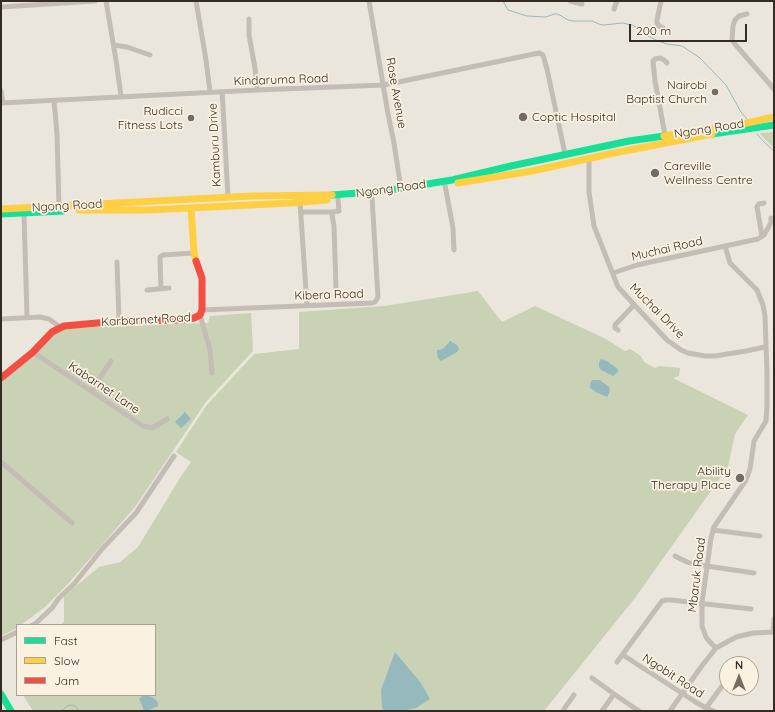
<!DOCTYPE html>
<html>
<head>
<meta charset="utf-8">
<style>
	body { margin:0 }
	#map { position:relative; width:775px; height:712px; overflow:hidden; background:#ebe6db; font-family:Quicksand,sans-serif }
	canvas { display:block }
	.frame { position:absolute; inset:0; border:2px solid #342b24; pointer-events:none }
	.legend { position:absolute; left:16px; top:624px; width:140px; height:72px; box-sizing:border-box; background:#faf1e1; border:1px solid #aba295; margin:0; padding:5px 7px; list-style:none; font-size:12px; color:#342b24 }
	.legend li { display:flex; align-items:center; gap:8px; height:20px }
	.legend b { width:20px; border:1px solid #aba295 }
	.north { position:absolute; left:719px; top:656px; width:40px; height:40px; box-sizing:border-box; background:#faf1e1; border:1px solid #aba295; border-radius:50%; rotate:0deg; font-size:11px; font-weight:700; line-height:16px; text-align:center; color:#342b24 }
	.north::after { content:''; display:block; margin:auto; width:14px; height:18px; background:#746c64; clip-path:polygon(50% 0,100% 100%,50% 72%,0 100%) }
	.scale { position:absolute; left:629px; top:24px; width:118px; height:18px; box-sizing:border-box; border:2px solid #342b24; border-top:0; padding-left:5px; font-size:12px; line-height:14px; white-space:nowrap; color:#342b24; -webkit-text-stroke:3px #faf1e1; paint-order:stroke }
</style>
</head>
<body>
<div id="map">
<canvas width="775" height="712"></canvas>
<div class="frame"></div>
<ul class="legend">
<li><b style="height:5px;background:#16e098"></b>Fast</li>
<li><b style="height:5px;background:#ffcf43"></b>Slow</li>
<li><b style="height:5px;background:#f24e42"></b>Jam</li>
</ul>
<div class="north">N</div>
<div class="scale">200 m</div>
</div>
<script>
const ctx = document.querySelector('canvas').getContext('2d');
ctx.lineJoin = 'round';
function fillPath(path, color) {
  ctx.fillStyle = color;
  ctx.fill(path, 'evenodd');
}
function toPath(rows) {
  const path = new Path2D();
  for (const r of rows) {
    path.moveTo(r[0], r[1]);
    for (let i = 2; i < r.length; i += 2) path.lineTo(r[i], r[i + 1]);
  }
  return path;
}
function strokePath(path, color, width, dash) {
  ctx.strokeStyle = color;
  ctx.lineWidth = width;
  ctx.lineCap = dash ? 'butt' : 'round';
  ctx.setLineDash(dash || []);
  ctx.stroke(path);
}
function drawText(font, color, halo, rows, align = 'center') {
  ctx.font = font + ' Quicksand,sans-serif';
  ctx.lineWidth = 3.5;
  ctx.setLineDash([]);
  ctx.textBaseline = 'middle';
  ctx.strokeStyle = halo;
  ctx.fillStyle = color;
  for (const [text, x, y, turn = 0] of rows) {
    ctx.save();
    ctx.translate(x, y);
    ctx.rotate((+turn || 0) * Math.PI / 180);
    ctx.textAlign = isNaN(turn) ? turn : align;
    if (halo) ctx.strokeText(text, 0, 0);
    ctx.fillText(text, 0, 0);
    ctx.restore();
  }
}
fillPath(toPath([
	[774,132,774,148,761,135,760,133],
	[478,291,502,322,535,306,604,338,625,351,630,349,641,356,644,362,655,368,659,366,680,368,679,376,673,378,748,415,735,434,728,467,635,598,544,711,33,711,23,695,155,695,155,625,60,625,64,622,64,596,99,567,120,562,138,547,180,478,191,462,176,452,206,406,254,354,299,349,299,312,384,306],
	[251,313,253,351,206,402,135,507,66,586,45,607,21,625,17,625,17,628,1,636,1,383,57,332,64,328,208,323,210,316]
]), '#c9d2b4');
fillPath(toPath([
	[450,341,457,345,459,349,457,352,441,361,438,358,437,354,437,350,440,350,444,348],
	[601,359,607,361,618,369,618,372,613,376,601,370,599,367,599,362],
	[592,380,600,380,609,387,610,391,607,397,596,392,590,388,590,384],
	[185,412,191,419,181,428,175,422],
	[395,652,421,683,430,699,416,708,401,711,384,711,382,708,381,690],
	[146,695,152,697,157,701,158,704,158,706,147,711,144,710,139,699,142,696]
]), '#96b9be');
strokePath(toPath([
	[503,1,508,10,527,16,546,17,554,14,558,14,568,20,574,21,592,21,599,24,604,25,622,23,632,25,640,29,648,36,658,41,667,44,682,46,700,58,726,85,741,112,747,119],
	[757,134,763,141,774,151],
	[60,711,63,710,67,706,72,705,75,706,78,709,78,711]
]), '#96b9be', 1);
strokePath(toPath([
	[106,1,116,60,121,96],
	[196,1,206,60,210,92],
	[369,1,388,114,394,143,401,189],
	[570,1,582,4],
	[661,1,657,20,657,23,659,26,663,28],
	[1,7,95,1],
	[614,9,617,1],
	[747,14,739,16,735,20,733,26,732,40,734,43,774,89],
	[249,19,249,35,255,68,257,90],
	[114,45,127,47,150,55],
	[1,91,3,103],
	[222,92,223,106,228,197],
	[54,101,57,134,59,207],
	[1,103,257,90,384,85,539,53,543,55,547,69,565,154],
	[665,135,655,81,653,61,655,59,660,58,664,60,667,63],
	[589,158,589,192,594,226,618,287,640,311,667,340,681,350,688,353,705,356,715,356,746,351,765,347],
	[445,185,453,228,454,250],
	[300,202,307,306],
	[301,212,333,212],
	[24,214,27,317],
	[762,236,757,207,759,204,764,203],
	[117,262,119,321],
	[613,273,637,265,758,239,764,235,768,228,771,222,771,218],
	[161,289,160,257,163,255,194,253],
	[336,289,334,226,332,215,333,212,339,211,338,199],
	[147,290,169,288],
	[202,310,372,303,375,302,378,297,372,197],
	[200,315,210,350,212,373],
	[1,319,40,317,49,319,60,327],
	[618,330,615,328,615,325,634,305],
	[33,352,143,426,152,428,167,419],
	[91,391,111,361],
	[1,462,72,523],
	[713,530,760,536],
	[675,556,687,562,693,564,754,573],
	[32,625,35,624,52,608,59,598,74,584,102,549,136,513,174,456],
	[773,631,774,619],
	[1,640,17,632],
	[716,648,709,641,706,637,702,626,702,603,711,538,714,527,746,480,750,469,754,441,766,421,767,407,767,373,765,316,763,305,757,290,730,263,725,246],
	[623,655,694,701,706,708,714,711],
	[617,662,662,601,666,600,671,600,751,609],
	[592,678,614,694,639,711],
	[706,708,725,682],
	[564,711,564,709,574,695],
	[602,711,614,694],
	[670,711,701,667,716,648,736,637,753,633,774,632]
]), '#c3bdb5', 5);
strokePath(toPath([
	[712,134,774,125],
	[332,195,384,191,452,180,511,166,629,141,664,136],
	[1,214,63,211],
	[1,694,11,711]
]), '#16e098', 7);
strokePath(toPath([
	[664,136,747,123,774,117],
	[458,183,532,171,609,154,712,134],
	[191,208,194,253,196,261],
	[1,209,252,196,332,195],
	[79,210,147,210,291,203,327,200]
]), '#ffcf43', 7);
strokePath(toPath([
	[1,378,33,352,52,332,64,326,119,321,183,320,194,318,200,315,202,310,202,278,196,261]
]), '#f24e42', 7);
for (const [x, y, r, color] of [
	[715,92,4,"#746c64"],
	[523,117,5,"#746c64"],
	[191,118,4,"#746c64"],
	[655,173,5,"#746c64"],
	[740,478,5,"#746c64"]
]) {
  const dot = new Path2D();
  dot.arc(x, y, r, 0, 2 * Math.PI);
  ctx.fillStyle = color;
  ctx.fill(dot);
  strokePath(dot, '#faf1e1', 1.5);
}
drawText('12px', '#342b24', '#faf1e1', [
	["Kindaruma Road",281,80,-2],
	["Rose Avenue",396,93,80],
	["Ngong Road",709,129,-9],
	["Kamburu Drive",215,145,-93],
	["Ngong Road",391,189,-8],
	["Ngong Road",67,206,-3],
	["Muchai Road",667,249,-13],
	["Kibera Road",329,295,-2],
	["Muchai Drive",657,311,45],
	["Karbarnet Road",146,320,-3],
	["Kabarnet Lane",104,388,34],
	["Mbaruk Road",697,575,-83],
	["Ngobit Road",673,676,33]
]);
drawText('12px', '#342b24', '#faf1e1', [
	["Nairobi",707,85],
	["Baptist Church",707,99],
	["Rudicci",183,111],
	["Fitness Lots",183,125],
	["Coptic Hospital",532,117,"left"],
	["Careville",664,166,"left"],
	["Wellness Centre",664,180,"left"],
	["Ability",731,471],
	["Therapy Place",731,485]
], 'right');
</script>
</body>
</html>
